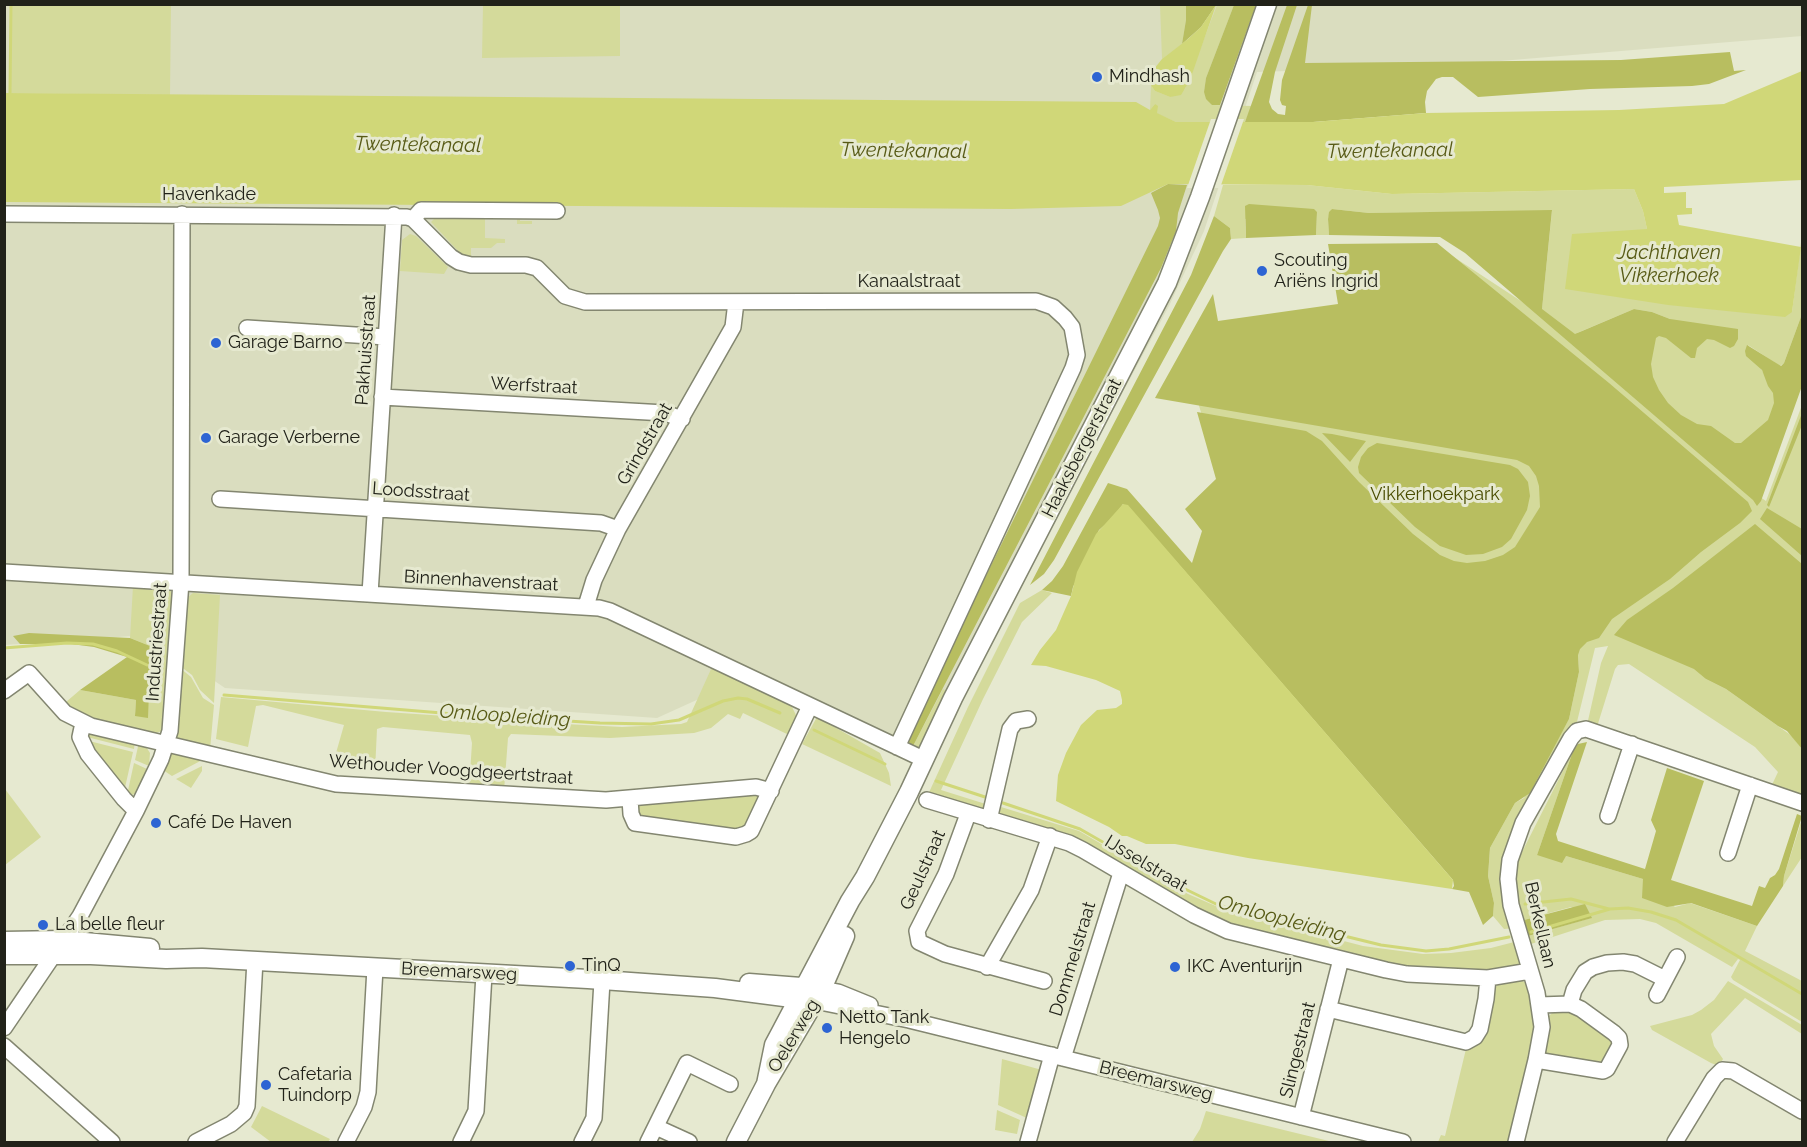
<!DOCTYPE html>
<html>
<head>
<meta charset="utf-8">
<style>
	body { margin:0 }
	#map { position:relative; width:1807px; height:1147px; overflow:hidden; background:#e6e9d0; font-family:Raleway,sans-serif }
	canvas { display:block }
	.frame { position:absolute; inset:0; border:6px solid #212219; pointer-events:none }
</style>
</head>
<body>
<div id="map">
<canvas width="1807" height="1147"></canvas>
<div class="frame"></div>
</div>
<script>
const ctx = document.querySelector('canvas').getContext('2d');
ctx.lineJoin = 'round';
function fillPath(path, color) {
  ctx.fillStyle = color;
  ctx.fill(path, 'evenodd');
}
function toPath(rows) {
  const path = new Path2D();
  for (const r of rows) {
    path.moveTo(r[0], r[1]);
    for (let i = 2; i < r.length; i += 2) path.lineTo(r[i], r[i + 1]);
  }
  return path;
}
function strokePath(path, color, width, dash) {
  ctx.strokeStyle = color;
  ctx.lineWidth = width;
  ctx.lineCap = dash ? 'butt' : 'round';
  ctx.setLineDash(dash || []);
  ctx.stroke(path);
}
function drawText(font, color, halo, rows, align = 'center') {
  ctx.font = font + ' Raleway,sans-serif';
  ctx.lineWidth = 6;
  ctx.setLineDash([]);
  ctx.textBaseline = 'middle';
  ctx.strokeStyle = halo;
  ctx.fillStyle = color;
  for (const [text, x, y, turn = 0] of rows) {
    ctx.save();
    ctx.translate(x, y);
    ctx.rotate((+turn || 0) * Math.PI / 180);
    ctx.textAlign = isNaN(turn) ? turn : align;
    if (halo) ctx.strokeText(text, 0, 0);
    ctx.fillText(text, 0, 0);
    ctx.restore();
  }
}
fillPath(toPath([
	[5,5,1802,5,1802,36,1440,66,1257,72,1204,231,1169,306,1086,461,1073,460,929,747,723,688,657,718,225,688,146,635,5,645]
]), '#daddbf');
fillPath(toPath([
	[11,5,171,5,170,95,10,93],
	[483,5,620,5,620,56,482,58],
	[1160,5,1186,5,1186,20,1182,44,1162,59],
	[1217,5,1234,5,1206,78,1204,92,1212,105,1252,106,1245,122,1176,122,1156,113,1155,104,1150,110,1151,85,1155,91,1170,97,1185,89],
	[1223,185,1307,185,1392,194,1634,189,1643,211,1647,229,1792,312,1802,235,1802,314,1784,363,1780,366,1748,345,1763,372,1787,393,1747,488,1766,501,1802,405,1802,746,1771,710,1705,677,1706,679,1726,689,1792,736,1802,749,1802,800,1770,789,1778,772,1755,747,1629,664,1618,665,1615,669,1596,730,1587,725,1601,663,1608,646,1595,648,1575,730,1517,832,1514,928,1504,929,1493,916,1494,903,1488,876,1490,848,1515,803,1524,798,1569,719,1579,672,1578,655,1220,484,1220,474,1192,383,1217,323,1340,305,1437,246,1527,305,1542,309,1552,211,1369,213,1332,209,1328,218,1329,235,1316,235,1317,212,1245,219,1246,238,1231,239,1230,228,1214,216],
	[1634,309,1652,312,1670,319,1577,333],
	[442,211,520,212,520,221,532,221,532,224,517,224,517,218,485,218,485,238,505,239,505,243,497,243,491,248,471,248,471,257,466,257,461,254,431,222],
	[410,234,416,236,448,267,444,274,400,271,402,240],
	[133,586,170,590,172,594,173,608,164,724,162,731,150,735,93,721,80,715,66,702,80,690,136,700,135,716,155,648,130,638],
	[1042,590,1052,593,1022,622,983,699,941,790,992,806,989,819,926,799,968,707,1020,603],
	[193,593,220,595,214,703,200,690,192,675,180,666,186,599],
	[712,667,791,705,796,715,796,722,789,735,743,713,740,719,728,714,711,728,694,733,610,738,511,734,508,738,504,791,469,789,472,743,470,735,383,727,377,729,375,771,332,767,344,725,263,705,256,706,248,747,216,739,221,697,386,712,565,724,622,727,681,724,687,722],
	[180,668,191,677,203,698,214,705,210,750,175,740],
	[943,689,951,695,923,749,912,748],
	[817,717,880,753,889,773,891,786,802,744],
	[87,731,135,741,134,749,83,736],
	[85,740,133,752,124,792],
	[139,742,145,745,150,753,149,766,135,760],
	[1573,751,1537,855,1566,856,1643,879,1675,907,1690,903,1757,926,1745,951,1802,981,1802,1022,1733,980,1731,977,1740,960,1738,959,1732,967,1656,923,1640,919,1605,920,1531,944,1528,936,1591,918,1571,907,1524,920,1517,894,1515,877,1518,860],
	[171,753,204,759,172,776,163,770],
	[134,763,147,769,138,792,130,796,127,795],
	[202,766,202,771,191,788,176,779],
	[5,789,41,837,5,865,4,789],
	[751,791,764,795,743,830,638,818,636,803],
	[1001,807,1079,831,1188,894,1225,910,1363,946,1423,954,1451,953,1491,948,1518,941,1524,963,1516,971,1413,972,1233,928,999,816],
	[1802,819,1802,857,1783,886,1784,876],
	[1519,979,1528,984,1537,1028,1510,1142,1438,1142,1441,1135,1445,1136,1466,1049,1469,1050,1494,989,1499,983],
	[1728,981,1802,1025,1802,1034,1745,998,1711,1034,1714,1046,1723,1059,1719,1066,1711,1063,1652,1030,1650,1026,1692,1015,1701,1010,1714,1000],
	[1555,1010,1571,1011,1615,1038,1603,1068,1543,1056,1547,1018],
	[1002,1059,1042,1070,1029,1119,998,1105],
	[262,1106,330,1139,328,1142,271,1142,251,1127],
	[997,1110,1020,1120,1017,1134,995,1130],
	[1206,1111,1251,1122,1333,1142,1192,1142,1200,1129]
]), '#d4da9b');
fillPath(toPath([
	[1186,5,1216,5,1201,27,1182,44,1186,20],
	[1234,5,1256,5,1220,105,1212,105,1206,99,1204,92,1206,78],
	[1287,5,1297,5,1275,72,1269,102,1272,109,1278,114,1285,115,1286,106,1282,105,1280,100,1282,80,1308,5,1312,5,1305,63,1621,60,1730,52,1734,71,1746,70,1709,84,1692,86,1590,89,1478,97,1453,77,1442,77,1436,79,1427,91,1425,102,1426,113,1313,122,1245,122],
	[1168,184,1187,185,1178,213,1176,231,1161,268,932,709,912,748,909,747,907,740,910,730,1158,226,1160,218,1158,210,1151,193],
	[1249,204,1314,209,1317,212,1316,235,1246,238,1245,206],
	[1332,209,1369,213,1552,210,1542,309,1575,334,1634,309,1652,312,1670,319,1738,329,1738,339,1734,346,1730,348,1714,340,1707,339,1697,348,1695,358,1691,358,1666,338,1659,336,1656,338,1651,364,1653,377,1659,390,1668,403,1681,415,1697,424,1711,426,1735,443,1741,443,1768,420,1774,403,1773,393,1768,386,1762,370,1746,356,1745,351,1747,345,1781,366,1784,363,1802,314,1802,386,1761,501,1757,506,1753,500,1465,253,1440,237,1329,235,1328,219,1329,212],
	[1214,216,1230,228,1231,239,1223,251,1054,560,1044,574,1030,585,1191,275],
	[1437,243,1609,383,1748,502,1752,511,1740,523,1701,552,1670,579,1612,619,1599,638,1587,642,1580,649,1578,655,1579,672,1569,719,1530,793,1515,803,1490,848,1488,876,1494,903,1493,916,1483,925,1469,892,1452,889,1454,886,1453,880,1181,567,1123,504,1114,517,1099,530,1073,587,1071,596,1042,590,1052,581,1063,566,1108,483,1127,489,1192,563,1202,531,1185,509,1216,479,1197,412,1306,431,1322,441,1359,482,1413,534,1440,555,1454,561,1467,563,1485,561,1503,555,1515,547,1540,507,1539,486,1536,476,1529,466,1517,460,1155,398,1213,294,1218,321,1338,304,1328,244],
	[1802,413,1802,425,1769,507,1767,505],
	[1322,433,1332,434,1366,441,1350,462],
	[1377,443,1510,465,1518,469,1528,482,1530,496,1527,510,1511,539,1502,547,1483,554,1466,555,1440,546,1415,527,1359,473,1358,467,1361,457,1368,448],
	[1767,508,1802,529,1802,556,1760,519],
	[1755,524,1802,564,1802,749,1787,731,1778,726,1726,689,1706,679,1694,669,1614,635,1627,620,1673,588],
	[29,633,130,638,155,648,150,665,148,718,135,716,136,700,80,690,127,657,94,647,71,644,20,644,13,636],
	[1587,742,1556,834,1558,841,1645,869,1656,831,1651,820,1667,768,1704,781,1671,880,1752,906,1759,886,1765,888,1770,878,1775,875,1779,869,1797,814,1802,816,1784,876,1783,886,1757,926,1691,903,1667,907,1642,898,1643,879,1566,856,1562,863,1537,855,1573,751,1578,744],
	[1585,904,1592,918,1528,936,1524,920]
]), '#b8be60');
fillPath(toPath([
	[1216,5,1190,80,1181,95,1170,97,1155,91,1151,85,1150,78,1154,69,1162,59,1188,39,1201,27],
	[1802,71,1802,180,1664,187,1664,193,1686,192,1686,208,1692,208,1692,214,1677,215,1679,225,1801,247,1792,312,1785,317,1668,305,1565,289,1572,234,1647,229,1643,211,1634,189,1392,194,1307,185,1168,184,1121,206,1011,209,5,202,5,93,1136,102,1150,110,1155,104,1158,106,1157,113,1176,122,1313,122,1426,113,1619,110,1724,104],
	[1123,504,1128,505,1453,880,1452,889,1248,858,1175,844,1146,844,1127,836,1122,836,1109,827,1056,801,1058,775,1066,753,1081,725,1097,710,1116,708,1122,704,1122,700,1120,691,1096,680,1046,666,1031,665,1040,650,1056,630,1071,596,1077,572,1096,534]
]), '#d0d778');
fillPath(toPath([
	[1211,119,1244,119,1220,188,1187,188]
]), '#e6e9d0');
strokePath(toPath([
	[10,93,11,4],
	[4,648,67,643,93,644,117,651,147,665],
	[224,695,454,714,600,723,651,724,679,720,723,701,738,698,747,699,780,713],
	[814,730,885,764],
	[936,781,985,797],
	[1003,803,1080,829,1183,888,1218,905,1381,945,1426,951,1449,949,1509,937],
	[1525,904,1571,899,1609,909],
	[1531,932,1610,909,1628,908,1651,912,1676,920,1802,994]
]), '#d0d778', 3);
const minor = toPath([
	[4,214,407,217,413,219,451,257,459,262,471,265,526,265,537,268,565,296,585,302,1036,301,1053,307,1065,318,1072,327,1077,355,1073,368,897,747],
	[413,219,421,210,557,211],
	[247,328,386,337],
	[382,397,665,413,682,419],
	[220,499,601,523,618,529],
	[4,572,599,608,610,611,923,759],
	[370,594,394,215],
	[586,606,594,580,618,529,733,327,736,302],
	[4,691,29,673,65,713,91,726,336,784,606,800,756,787,771,791],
	[83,723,80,737,88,754,124,799,136,811],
	[630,799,631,814,635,823,736,837,746,834,751,831,810,706],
	[927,800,1069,843,1083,850,1194,915,1228,931,1386,970,1407,974,1488,978,1530,971],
	[968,814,946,874,917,931,919,942,945,954,1044,981],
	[1608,816,1632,744],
	[989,820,1010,729,1016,721,1028,719],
	[1728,853,1750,785],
	[987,967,1031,890,1050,836],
	[822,989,838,992,870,1005],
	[1657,995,1677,957],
	[815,1001,909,1020,1403,1142],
	[1570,1004,1574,990,1585,972,1593,967,1607,963,1623,962,1635,964,1665,979],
	[1328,1009,1466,1042,1475,1037,1480,1029,1486,999,1488,978],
	[4,1028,80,916,136,811,161,759,170,731,181,582,182,214],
	[4,1046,112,1142],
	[1063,1058,1121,873],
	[1536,1060,1603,1071,1607,1069,1620,1045,1619,1038,1614,1033,1581,1009,1570,1004,1539,1005],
	[1301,1117,1341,959],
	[656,1127,689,1142],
	[196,1142,231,1124,244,1113,247,1106,255,960],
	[346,1142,364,1107,368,1092,375,968],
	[461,1142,476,1111,484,974],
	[582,1142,594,1118,602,981],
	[648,1142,687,1063,730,1084],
	[1028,1142,1052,1055],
	[1516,1142,1536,1060,1542,1027,1537,993,1511,905,1508,879,1510,860,1523,823,1571,738,1577,731,1586,729,1802,803],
	[1675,1142,1714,1078,1722,1070,1733,1071,1802,1111]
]);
const major = toPath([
	[4,941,63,940,150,948],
	[4,955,91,955,166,959,202,958,588,979,715,988,815,1001],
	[749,983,814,988],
	[766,1084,774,1045,782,1030,850,901,865,877,909,792,953,698,1167,283,1200,197,1267,4],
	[736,1142,766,1084,822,989,845,936]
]);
strokePath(minor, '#838670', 18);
strokePath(major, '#838670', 21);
strokePath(minor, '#fff', 15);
strokePath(major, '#fff', 18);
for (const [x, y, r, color] of [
	[1097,77,6,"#2d64d3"],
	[1262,271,6,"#2d64d3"],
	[216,343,6,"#2d64d3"],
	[206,438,6,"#2d64d3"],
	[156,823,6,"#2d64d3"],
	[43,925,6,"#2d64d3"],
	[570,966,6,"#2d64d3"],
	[1175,967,6,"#2d64d3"],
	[827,1028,6,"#2d64d3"],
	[266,1085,6,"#2d64d3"]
]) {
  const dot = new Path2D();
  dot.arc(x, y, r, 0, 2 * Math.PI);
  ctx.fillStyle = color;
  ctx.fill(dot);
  strokePath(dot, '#e6e9d0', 2);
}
drawText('18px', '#212219', '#e6e9d0', [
	["Mindhash",1109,77],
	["Scouting",1274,261],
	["Ariëns Ingrid",1274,282],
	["Garage Barno",228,343],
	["Garage Verberne",218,438],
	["Café De Haven",168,823],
	["La belle fleur",55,925],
	["TinQ",582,966],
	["IKC Aventurijn",1187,967],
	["Netto Tank",839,1018],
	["Hengelo",839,1039],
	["Cafetaria",278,1075],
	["Tuindorp",278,1096]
], 'left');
drawText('18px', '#212219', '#e6e9d0', [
	["Havenkade",209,195],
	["Kanaalstraat",909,282],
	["Pakhuisstraat",366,350,-86],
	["Werfstraat",534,386,3],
	["Grindstraat",645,444,-60],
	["Haaksbergerstraat",1082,448,-63],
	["Loodsstraat",421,492,4],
	["Binnenhavenstraat",481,581,3],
	["Industriestraat",157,642,-86],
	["Wethouder Voogdgeertstraat",451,770,4],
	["IJsselstraat",1146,864,31],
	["Geulstraat",923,870,-66],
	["Berkellaan",1540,925,77],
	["Dommelstraat",1073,959,-73],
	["Breemarsweg",459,972,3],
	["Oelerweg",794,1036,-59],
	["Slingestraat",1298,1050,-76],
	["Breemarsweg",1156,1081,14]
]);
drawText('18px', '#494c00', '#e6e9d0', [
	["Vikkerhoekpark",1435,495]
]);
drawText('italic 20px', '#585b16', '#e6e9d0', [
	["Twentekanaal",418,145,1],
	["Twentekanaal",904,151,1],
	["Twentekanaal",1390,151,-1],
	["Jachthaven",1669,253],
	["Vikkerhoek",1669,276],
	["Omloopleiding",505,716,4],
	["Omloopleiding",1282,919,15]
]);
</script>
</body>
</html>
